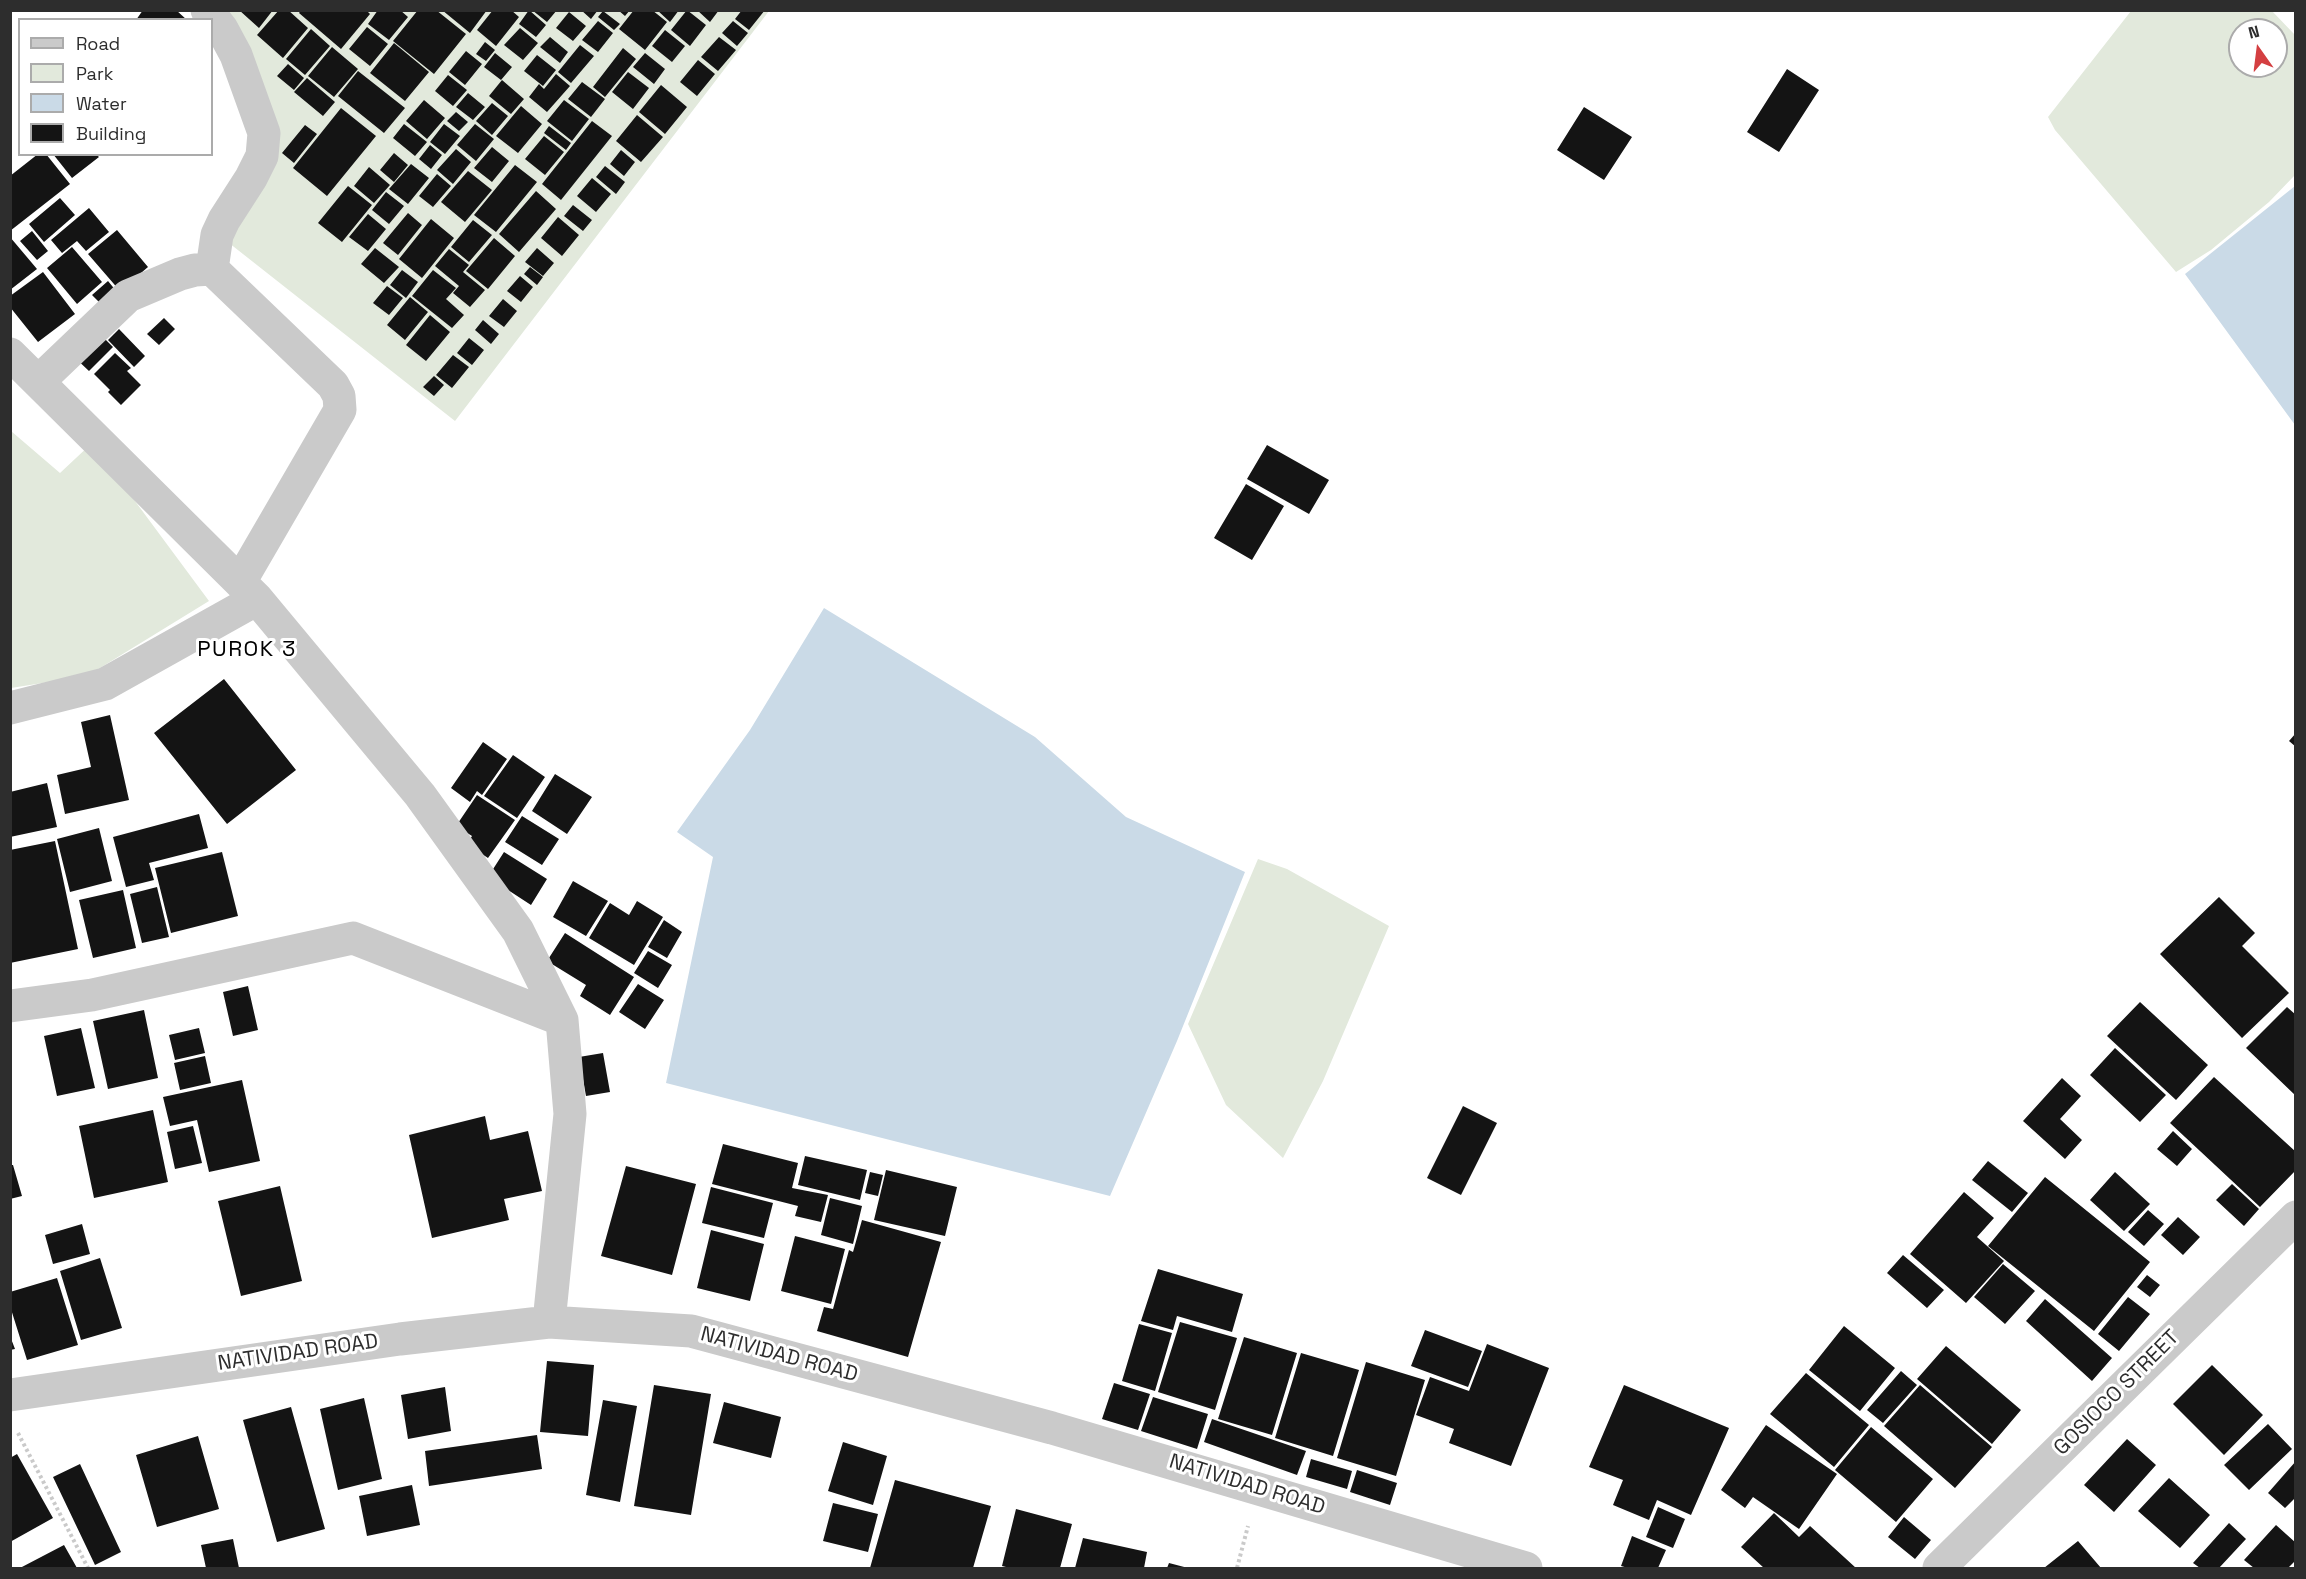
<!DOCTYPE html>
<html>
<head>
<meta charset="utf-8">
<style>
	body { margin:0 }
	#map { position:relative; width:2306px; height:1579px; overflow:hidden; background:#fff; font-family:"Space Grotesk",sans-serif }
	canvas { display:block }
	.frame { position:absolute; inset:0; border:12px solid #2d2d2d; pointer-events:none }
	.legend { position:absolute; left:18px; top:18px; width:195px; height:138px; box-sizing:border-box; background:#fff; border:2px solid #ababab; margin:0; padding:8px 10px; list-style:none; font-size:18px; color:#2d2d2d }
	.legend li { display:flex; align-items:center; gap:12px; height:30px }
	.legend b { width:30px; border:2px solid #ababab }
	.north { position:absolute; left:2228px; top:18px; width:60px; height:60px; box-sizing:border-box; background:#fff; border:2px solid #ababab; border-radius:50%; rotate:346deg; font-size:16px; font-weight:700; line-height:24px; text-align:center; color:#2d2d2d }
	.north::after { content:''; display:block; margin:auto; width:21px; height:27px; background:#d43f41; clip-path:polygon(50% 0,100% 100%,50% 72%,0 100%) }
</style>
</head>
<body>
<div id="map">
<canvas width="2306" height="1579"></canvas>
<div class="frame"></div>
<ul class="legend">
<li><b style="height:8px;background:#cacaca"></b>Road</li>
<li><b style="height:16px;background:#e2e9dc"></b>Park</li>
<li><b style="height:16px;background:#cadae7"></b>Water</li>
<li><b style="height:16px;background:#141414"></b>Building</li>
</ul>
<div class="north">N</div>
</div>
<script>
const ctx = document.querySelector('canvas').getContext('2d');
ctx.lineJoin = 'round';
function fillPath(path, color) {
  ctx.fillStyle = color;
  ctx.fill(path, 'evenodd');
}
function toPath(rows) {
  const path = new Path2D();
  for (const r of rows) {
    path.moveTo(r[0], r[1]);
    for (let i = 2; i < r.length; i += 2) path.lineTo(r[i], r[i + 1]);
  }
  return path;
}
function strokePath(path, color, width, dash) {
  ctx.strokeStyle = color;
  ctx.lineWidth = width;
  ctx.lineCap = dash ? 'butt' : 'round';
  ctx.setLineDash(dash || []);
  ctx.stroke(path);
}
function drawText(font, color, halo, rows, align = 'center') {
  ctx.font = font + ' "Space Grotesk",sans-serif';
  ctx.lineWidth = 6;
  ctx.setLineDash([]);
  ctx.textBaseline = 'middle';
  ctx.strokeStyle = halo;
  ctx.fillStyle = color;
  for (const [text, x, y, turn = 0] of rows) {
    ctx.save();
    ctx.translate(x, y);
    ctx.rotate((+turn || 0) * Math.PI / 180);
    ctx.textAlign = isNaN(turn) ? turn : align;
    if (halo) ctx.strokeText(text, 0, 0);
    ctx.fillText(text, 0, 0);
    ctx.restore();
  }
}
fillPath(toPath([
	[209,11,769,11,455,421,229,243,275,134],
	[2131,11,2272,11,2295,35,2295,175,2269,202,2211,250,2176,272,2055,130,2048,117],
	[2240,30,2276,30,2276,66,2240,66],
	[11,431,60,473,92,443,209,601,87,676,11,688],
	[1258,859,1287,869,1389,926,1323,1081,1283,1158,1226,1105,1188,1024]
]), '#e2e9dc');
fillPath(toPath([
	[2295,186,2295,425,2185,274],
	[824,608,1035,737,1126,817,1245,872,1177,1041,1110,1196,666,1083,713,857,677,832,750,730]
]), '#cadae7');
fillPath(toPath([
	[143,10,176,10,187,20,136,20],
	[239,10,273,10,259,28],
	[279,10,288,10,308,28,283,58,257,35],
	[301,10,366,10,370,14,341,49,299,13],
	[378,10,400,10,408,17,389,40,368,24],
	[418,10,436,10,466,34,434,74,393,41],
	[442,10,487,10,470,33],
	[493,10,511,10,519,17,496,46,477,30],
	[529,10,546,25,536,37,519,24],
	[532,10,557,10,547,22],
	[581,10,598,10,591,19],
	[618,10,630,10,625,16],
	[634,10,652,10,667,22,645,50,619,29],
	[657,10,679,10,670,22],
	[687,10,706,25,690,46,671,30],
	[697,10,719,10,710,22],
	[742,10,765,10,749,30,735,19],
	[603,11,620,24,614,30,598,17],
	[569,12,586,26,573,41,556,28],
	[598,21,613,33,598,52,582,40],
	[733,21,748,33,737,46,722,33],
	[367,27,388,44,370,66,349,49],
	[520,28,538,43,523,60,504,45],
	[311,29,330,46,305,75,286,59],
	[665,30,685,46,672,62,652,46],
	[550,37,568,52,560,63,540,47],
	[719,37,736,50,718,71,701,57],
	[485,42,495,50,486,61,476,54],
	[394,43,429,72,405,101,370,73],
	[580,45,594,56,571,83,558,72],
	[332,47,358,69,334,97,308,76],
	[623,48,636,59,605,97,593,87],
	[466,51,482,64,465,85,449,72],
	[495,53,512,67,501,80,484,67],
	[645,53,665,69,654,84,633,67],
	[537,55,556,70,543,86,524,71],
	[698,60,715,74,697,96,680,82],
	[288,64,304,78,294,90,277,76],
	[1787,69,1819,90,1779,152,1747,132],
	[358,71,405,108,384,133,338,96],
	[628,72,649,88,633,109,612,92],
	[556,74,570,86,547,112,529,97,539,84,544,89],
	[448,75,467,90,453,106,435,91],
	[307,78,335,102,323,116,294,92],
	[502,80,524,99,511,114,489,96],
	[582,82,605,99,591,117,568,99],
	[661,85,687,107,665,134,639,112],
	[468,93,485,107,473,120,456,107],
	[424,100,445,118,427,139,406,121],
	[564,100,589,119,572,141,547,121],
	[492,103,508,116,492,135,476,121],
	[521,106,542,124,518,153,496,136],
	[1584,107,1632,137,1604,180,1557,150],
	[341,108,376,136,327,196,293,168],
	[456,112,468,122,459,131,447,121],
	[637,115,663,137,641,162,616,141],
	[592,121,612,136,561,200,542,184],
	[404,124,427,142,415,156,393,138],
	[444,124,460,136,445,154,430,142],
	[475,124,494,139,476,161,457,145],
	[305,125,317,134,294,163,282,153],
	[549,126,571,143,566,150,544,133],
	[544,136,564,152,545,175,525,159],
	[430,145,442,155,431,169,419,159],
	[492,147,509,161,492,182,474,168],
	[456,149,471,162,453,184,437,170],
	[621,150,635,162,624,176,610,164],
	[394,153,408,165,394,182,380,170],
	[38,154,46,154,70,184,10,231,10,176],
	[53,154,96,154,99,157,72,178],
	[411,164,429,178,408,204,389,189],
	[515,165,537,182,496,232,474,215],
	[605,166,625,182,616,194,596,177],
	[369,167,390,185,374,203,354,186],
	[468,171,492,190,465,222,441,202],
	[437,174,451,186,433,207,419,196],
	[592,178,611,194,596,212,577,196],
	[348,186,372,205,342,242,318,223],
	[536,191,556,209,519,252,499,234],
	[386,192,404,206,389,224,372,210],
	[60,198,75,215,44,242,29,224],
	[573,205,592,220,583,231,564,216],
	[89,208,109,232,86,251,77,241,62,253,51,240],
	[408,213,422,225,398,255,383,243],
	[368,214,386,229,368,251,349,237],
	[558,217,579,235,562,256,541,238],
	[431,219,454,238,422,278,399,259],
	[473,220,492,235,469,262,451,247],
	[117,230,148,267,120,291,88,254],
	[32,231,48,251,37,260,20,241],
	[10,237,37,269,10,290],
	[494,238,515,256,488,289,466,271],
	[72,247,102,282,77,304,47,268],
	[375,248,399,267,384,283,361,264],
	[537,248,554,263,543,276,525,262],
	[449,249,469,265,463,272,485,290,470,307,453,293,459,286,435,266],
	[530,267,543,277,537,285,524,274],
	[402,270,418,282,406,298,390,285],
	[433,270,456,288,446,299,464,315,452,328,412,296],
	[43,272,75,314,38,342,10,307,10,296],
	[520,276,533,287,521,302,507,291],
	[108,281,117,292,101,304,92,295],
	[387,286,403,298,389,315,373,303],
	[410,297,428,312,405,340,387,325],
	[503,299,517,311,504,327,489,316],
	[430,315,450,332,426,361,406,345],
	[164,318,175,329,159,345,147,334],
	[483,320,499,334,491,344,475,330],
	[119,329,145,356,134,367,108,340],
	[98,332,113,347,89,371,73,356],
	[469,338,484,350,472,365,457,353],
	[115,353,131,368,127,371,141,385,121,405,108,392,110,390,94,374],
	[453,355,469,367,452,388,436,375],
	[434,376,444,385,434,396,423,387],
	[1267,445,1329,480,1309,514,1247,479],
	[1246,484,1284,506,1252,560,1214,538],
	[224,679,296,770,227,824,154,733],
	[110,715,129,800,65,814,57,775,91,767,81,722],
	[2296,733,2296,747,2289,741],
	[483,742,507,759,482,795,477,791,470,802,451,788],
	[513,755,545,777,517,818,484,796],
	[555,774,592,797,567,834,532,811],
	[47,783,57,827,10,837,10,792],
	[477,795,515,820,488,858,467,844,472,836,456,826],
	[199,814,208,848,149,863,154,880,126,887,113,837],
	[522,816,559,839,542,865,505,842],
	[99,828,112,881,70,892,57,839],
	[55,841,78,949,10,963,10,850],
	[222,852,238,916,171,933,155,868],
	[504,852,547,879,531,905,488,877],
	[573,881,608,901,586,936,553,917],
	[157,887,169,937,142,943,130,894],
	[123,890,136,948,93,958,79,900],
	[2219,897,2255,933,2242,946,2289,993,2242,1038,2160,954],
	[637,901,663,917,634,965,589,938,610,903,629,915],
	[664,920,682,932,667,958,648,947],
	[565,933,634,977,610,1015,580,996,586,985,547,961],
	[648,951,672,965,658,988,634,973],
	[638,984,664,1000,645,1029,619,1012],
	[248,986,258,1030,233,1036,223,992],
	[2140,1002,2208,1065,2176,1100,2107,1036],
	[2287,1007,2296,1015,2296,1096,2246,1048],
	[144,1010,158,1078,108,1089,93,1021],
	[81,1028,95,1088,57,1096,44,1036],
	[199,1028,205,1053,175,1060,169,1035],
	[2115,1048,2166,1095,2140,1122,2090,1075],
	[603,1053,610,1092,586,1096,579,1057],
	[205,1056,211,1083,180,1090,174,1063],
	[2214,1077,2296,1152,2296,1170,2260,1207,2170,1123],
	[2062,1078,2081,1096,2060,1119,2082,1140,2065,1159,2023,1121],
	[242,1080,260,1161,209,1172,197,1120,170,1126,163,1097],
	[1463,1106,1497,1123,1461,1195,1427,1178],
	[153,1110,168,1182,94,1198,79,1126],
	[485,1116,490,1140,528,1131,542,1191,504,1199,509,1220,432,1238,409,1135],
	[193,1126,202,1163,175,1169,167,1132],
	[2173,1131,2192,1149,2177,1166,2157,1149],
	[723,1144,798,1163,792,1188,828,1195,821,1222,795,1216,798,1206,712,1184],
	[805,1156,867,1170,860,1200,798,1185],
	[1988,1161,2028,1193,2012,1212,1972,1180],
	[10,1165,13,1165,22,1196,10,1199],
	[626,1166,696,1184,672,1275,601,1256],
	[886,1170,957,1187,945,1236,874,1220],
	[870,1172,883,1175,878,1196,865,1193],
	[2115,1172,2150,1204,2124,1231,2090,1200],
	[2045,1177,2150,1262,2094,1331,1988,1246],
	[2232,1184,2259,1209,2244,1226,2216,1200],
	[280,1186,302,1281,241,1296,218,1201],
	[711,1187,773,1203,764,1238,702,1223],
	[1964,1192,1994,1218,1977,1237,2004,1261,1966,1303,1910,1254],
	[830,1198,862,1206,853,1244,821,1235],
	[2148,1210,2164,1224,2144,1246,2128,1232],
	[2178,1217,2200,1237,2183,1255,2161,1235],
	[862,1220,941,1242,908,1357,817,1331,824,1307,833,1309,849,1250,853,1252],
	[82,1224,90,1254,53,1264,45,1235],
	[711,1230,764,1244,750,1301,697,1288],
	[795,1236,845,1249,831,1304,781,1291],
	[1903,1255,1944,1290,1927,1308,1887,1273],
	[100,1258,122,1328,81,1340,60,1271],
	[2003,1264,2035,1291,2005,1324,1974,1297],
	[1158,1269,1243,1294,1232,1332,1177,1316,1173,1330,1141,1321],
	[2147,1275,2160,1285,2150,1297,2137,1287],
	[57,1278,78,1345,27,1360,10,1306,10,1292],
	[2128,1297,2150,1314,2119,1351,2098,1334],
	[2045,1299,2112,1358,2092,1381,2026,1321],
	[1180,1322,1237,1338,1215,1410,1158,1392],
	[1139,1324,1172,1333,1155,1391,1122,1381],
	[1844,1326,1895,1368,1860,1411,1809,1370],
	[1425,1330,1482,1351,1468,1387,1411,1366],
	[10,1336,15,1349,10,1350],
	[1244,1337,1297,1353,1272,1435,1218,1419],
	[1487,1344,1549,1368,1511,1466,1449,1443,1454,1429,1416,1415,1430,1377,1469,1391],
	[1946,1346,2021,1410,1992,1444,1917,1379],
	[1301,1353,1359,1370,1333,1456,1275,1438],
	[547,1361,594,1365,588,1436,540,1432],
	[1366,1362,1425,1380,1396,1476,1337,1458],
	[2212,1365,2263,1415,2224,1455,2173,1404],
	[1901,1371,1917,1385,1883,1423,1867,1410],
	[1806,1373,1869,1425,1834,1467,1770,1414],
	[1114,1383,1150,1394,1138,1430,1102,1419],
	[654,1385,711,1394,691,1515,634,1506],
	[1624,1385,1729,1428,1691,1515,1657,1500,1649,1520,1613,1505,1623,1480,1589,1467],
	[1920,1385,1992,1447,1955,1488,1884,1426],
	[445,1387,451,1431,408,1439,401,1395],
	[1153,1397,1208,1414,1197,1449,1141,1431],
	[364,1398,382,1479,338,1490,320,1409],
	[603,1400,637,1406,620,1502,586,1495],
	[724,1402,781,1417,771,1458,713,1443],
	[291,1407,325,1529,277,1542,243,1420],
	[1212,1419,1306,1451,1297,1475,1204,1442],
	[2268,1424,2292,1449,2249,1490,2224,1465],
	[1766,1425,1837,1474,1799,1529,1753,1497,1745,1508,1721,1490],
	[1871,1427,1933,1479,1896,1522,1835,1470],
	[537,1435,542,1469,429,1486,425,1451],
	[198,1436,219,1509,157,1527,136,1455],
	[2127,1439,2156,1465,2114,1512,2084,1485],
	[843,1442,887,1456,873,1505,828,1491],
	[17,1454,53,1518,10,1542,10,1458],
	[1311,1459,1352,1471,1347,1489,1306,1477],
	[2296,1461,2296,1497,2285,1508,2268,1493],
	[80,1464,121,1552,95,1565,53,1477],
	[1357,1470,1397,1483,1390,1505,1350,1492],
	[2169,1478,2210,1515,2180,1548,2138,1511],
	[895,1480,991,1506,973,1568,870,1568],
	[412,1485,420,1525,367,1536,359,1496],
	[833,1503,878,1514,868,1552,823,1541],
	[1658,1507,1685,1519,1673,1548,1646,1537],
	[1016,1509,1072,1524,1060,1568,1010,1568,1002,1566],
	[1774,1513,1799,1537,1810,1526,1856,1568,1764,1568,1741,1547],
	[1904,1517,1931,1540,1915,1559,1888,1537],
	[2229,1523,2246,1539,2219,1568,2200,1568,2193,1563],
	[2276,1525,2296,1543,2296,1560,2288,1568,2254,1568,2244,1560],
	[1632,1536,1666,1550,1658,1568,1628,1568,1621,1566],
	[1083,1538,1147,1552,1144,1568,1075,1568],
	[233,1539,239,1568,206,1568,201,1545],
	[2078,1541,2101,1568,2044,1568],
	[64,1545,77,1568,20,1568],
	[1169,1563,1188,1568,1167,1568]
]), '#141414');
strokePath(toPath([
	[18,1433,88,1568],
	[1237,1568,1248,1526]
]), '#cacaca', 4, [3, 3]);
strokePath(toPath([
	[212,269,333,385,339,396,340,410,240,582],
	[10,354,257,599,420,795,518,931,562,1020,570,1114,549,1322],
	[39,381,128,296,180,274,195,270,212,269,217,235,224,220,251,178,262,156,264,133,236,55,222,29,207,10],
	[10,708,105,684,257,599],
	[10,1006,92,995,353,938,562,1020],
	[10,1395,400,1339,549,1322,691,1331,1052,1428,1526,1568],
	[1939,1568,2296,1217]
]), '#cacaca', 33);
drawText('21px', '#2d2d2d', '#fff', [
	["NATIVIDAD ROAD",298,1353,-8],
	["NATIVIDAD ROAD",779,1355,15],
	["GOSIOCO STREET",2117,1393,-45],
	["NATIVIDAD ROAD",1247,1485,17]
]);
ctx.letterSpacing = '1.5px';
drawText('22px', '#000', '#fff', [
	["PUROK 3",247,650]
]);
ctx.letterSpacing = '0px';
</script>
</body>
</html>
